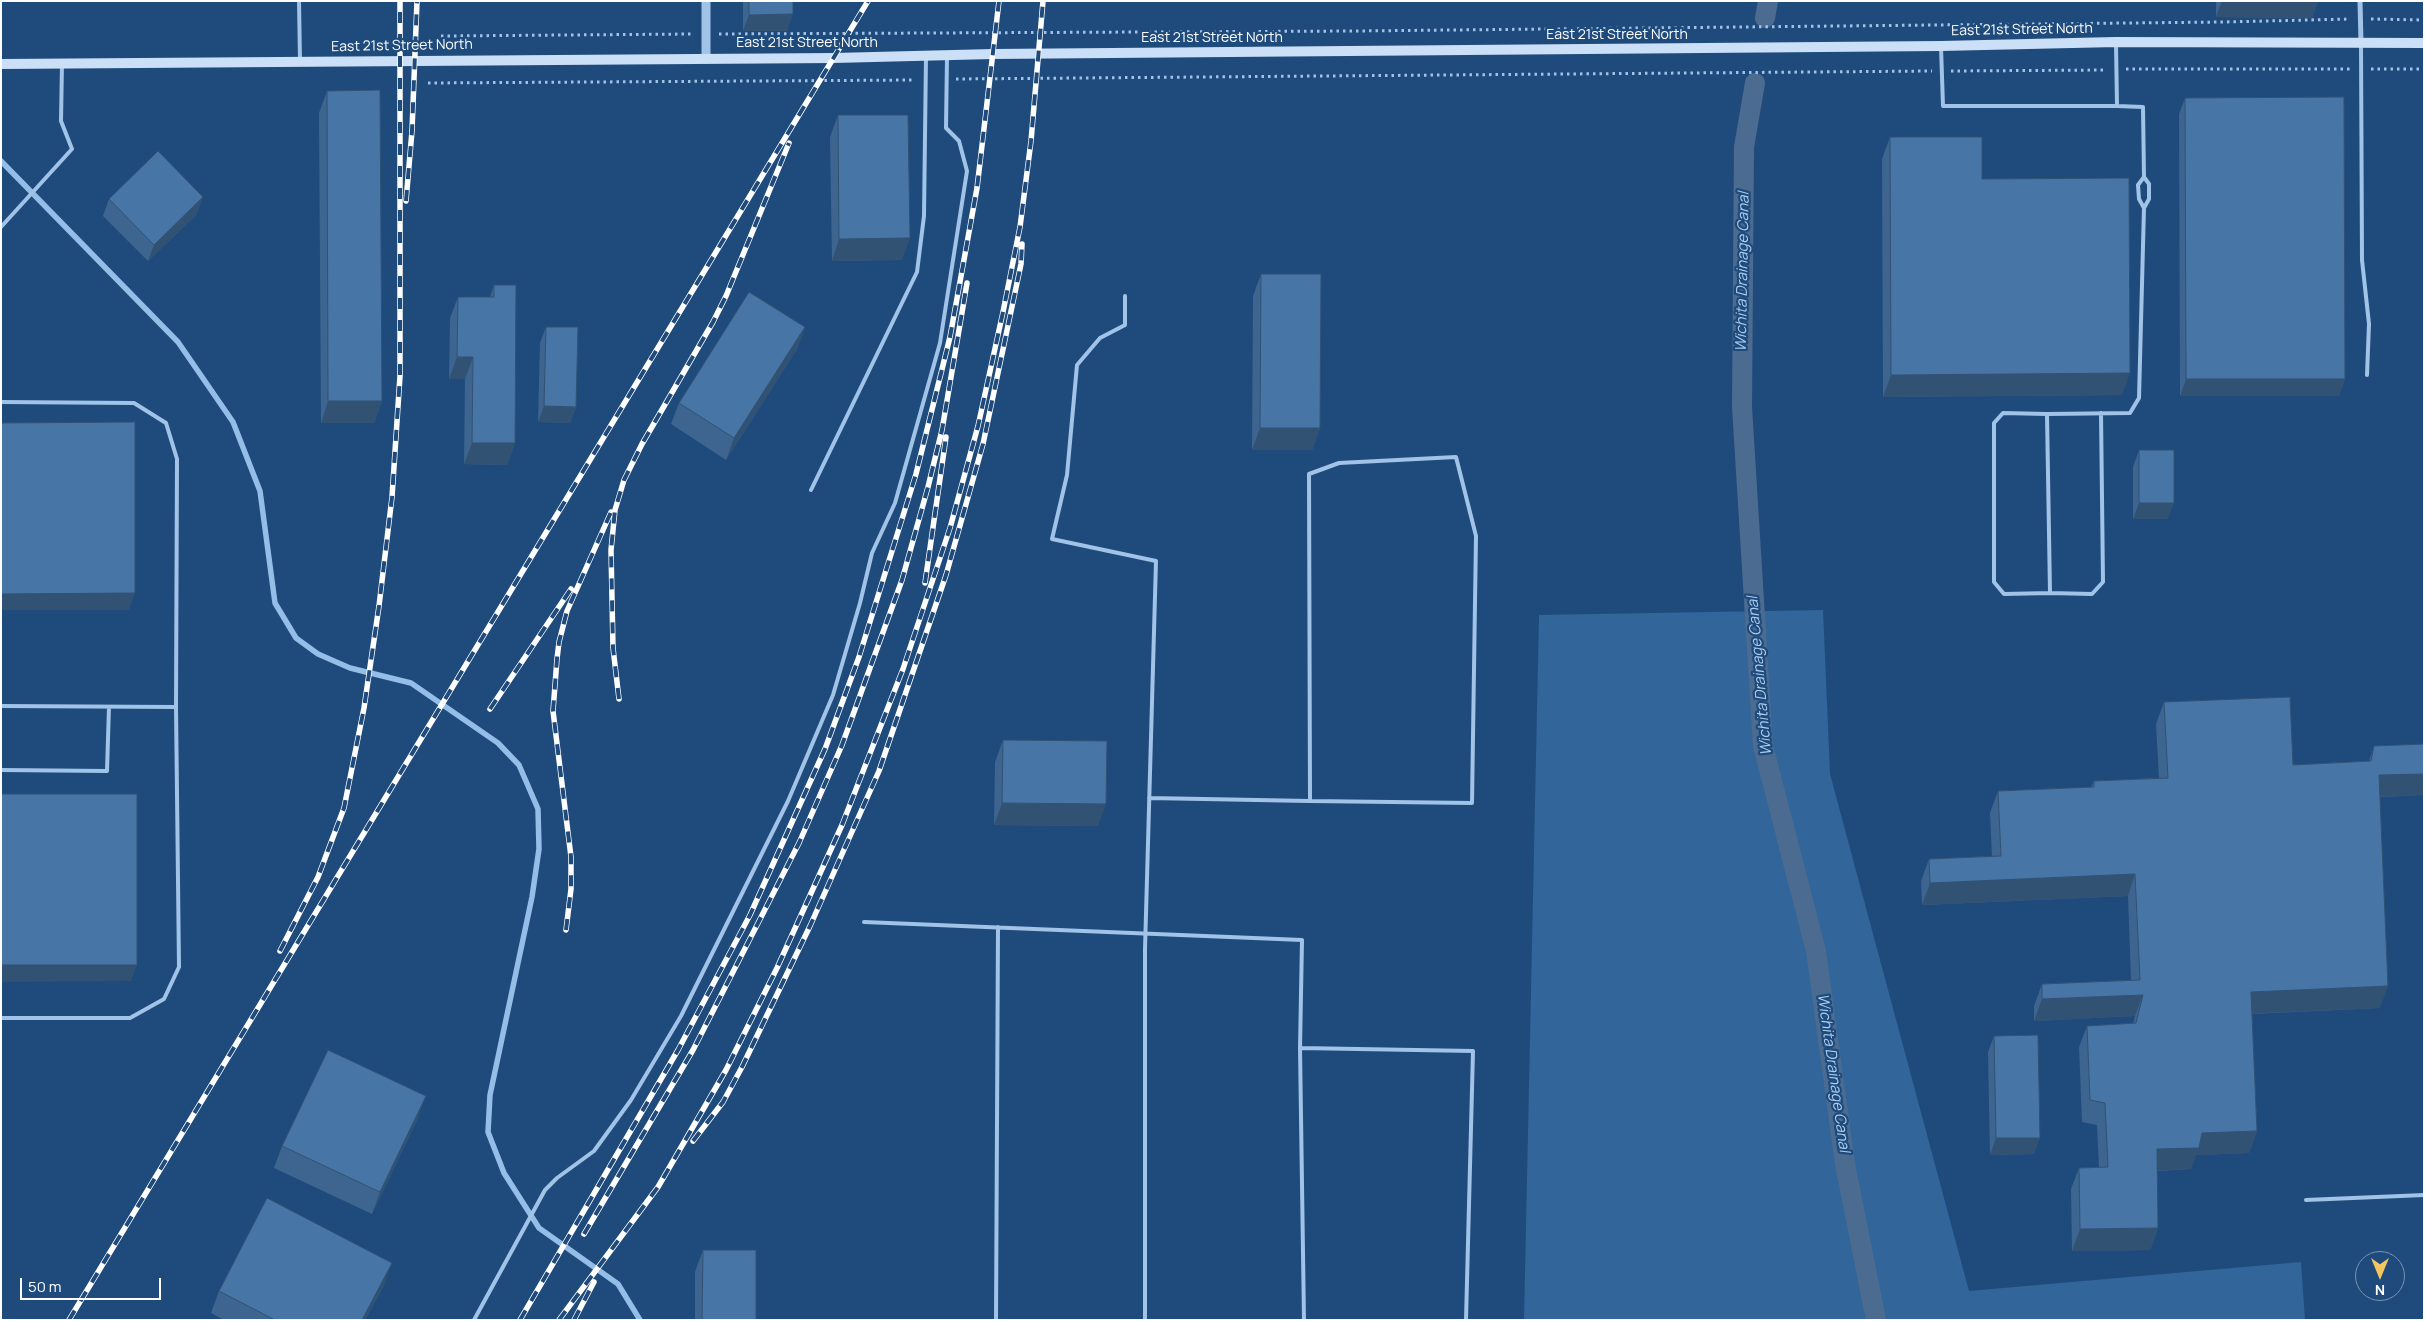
<!DOCTYPE html>
<html>
<head>
<meta charset="utf-8">
<style>
	body { margin:0 }
	#map { position:relative; width:2425px; height:1321px; overflow:hidden; background:#1f4b7c; font-family:Manrope,sans-serif }
	canvas { display:block }
	.frame { position:absolute; inset:0; border:2px solid #fff; pointer-events:none }
	.north { position:absolute; left:2355px; top:1251px; width:50px; height:50px; box-sizing:border-box; background:#1f4b7c; border:1px solid #7993b0; border-radius:50%; rotate:180deg; font-size:14px; font-weight:700; line-height:20px; text-align:center; color:#fff }
	.north::after { content:''; display:block; margin:auto; width:18px; height:22px; background:#f5c561; clip-path:polygon(50% 0,100% 100%,50% 72%,0 100%) }
	.scale { position:absolute; left:20px; top:1278px; width:141px; height:22px; box-sizing:border-box; border:2px solid #fff; border-top:0; padding-left:6px; font-size:15px; line-height:18px; white-space:nowrap; color:#fff; -webkit-text-stroke:4px #1f4b7c; paint-order:stroke }
</style>
</head>
<body>
<div id="map">
<canvas width="2425" height="1321"></canvas>
<div class="frame"></div>
<div class="north">N</div>
<div class="scale">50 m</div>
</div>
<script>
const ctx = document.querySelector('canvas').getContext('2d');
ctx.lineJoin = 'round';
function fillPath(path, color) {
  ctx.fillStyle = color;
  ctx.fill(path, 'evenodd');
}
function toPath(rows) {
  const path = new Path2D();
  for (const r of rows) {
    path.moveTo(r[0], r[1]);
    for (let i = 2; i < r.length; i += 2) path.lineTo(r[i], r[i + 1]);
  }
  return path;
}
function strokePath(path, color, width, dash) {
  ctx.strokeStyle = color;
  ctx.lineWidth = width;
  ctx.lineCap = dash ? 'butt' : 'round';
  ctx.setLineDash(dash || []);
  ctx.stroke(path);
}
function drawText(font, color, halo, rows, align = 'center') {
  ctx.font = font + ' Manrope,sans-serif';
  ctx.lineWidth = 4.5;
  ctx.setLineDash([]);
  ctx.textBaseline = 'middle';
  ctx.strokeStyle = halo;
  ctx.fillStyle = color;
  for (const [text, x, y, turn = 0] of rows) {
    ctx.save();
    ctx.translate(x, y);
    ctx.rotate((+turn || 0) * Math.PI / 180);
    ctx.textAlign = isNaN(turn) ? turn : align;
    if (halo) ctx.strokeText(text, 0, 0);
    ctx.fillText(text, 0, 0);
    ctx.restore();
  }
}
fillPath(toPath([
	[1823,610,1830,774,1969,1291,2301,1262,2305,1320,1524,1320,1539,615]
]), '#32659a');
strokePath(toPath([
	[1,161,178,342,233,422,260,491,275,603,296,638,318,654,350,668,411,683,498,743,519,765,538,809,539,849,532,897,490,1095,488,1132,504,1173,539,1228,618,1284,640,1320]
]), '#94bee8', 5.5);
strokePath(toPath([
	[1765,18,1768,1],
	[1755,83,1744,147,1742,407,1763,746,1816,951,1845,1164,1876,1320]
]), '#4b6c90', 20);
strokePath(toPath([
	[2371,19,2424,20],
	[719,34,1356,31,2224,22,2350,19],
	[441,36,692,34],
	[2126,69,2352,69],
	[2371,69,2424,69],
	[1951,71,2107,70],
	[956,79,1932,71],
	[428,83,915,80]
]), '#a1c3e7', 3, [2.5, 4]);
strokePath(toPath([
	[299,1,300,61],
	[2361,45,2362,260,2369,324,2367,375],
	[1941,47,1943,106,2117,106,2116,44],
	[2117,106,2143,107,2144,177,2149,184,2149,199,2144,208,2139,199,2138,185,2144,177],
	[1,227,72,149,61,121,62,63],
	[1125,296,1125,325,1100,338,1077,365,1067,475,1052,539,1156,561,1145,949,1145,1320],
	[1,402,134,403,166,423,177,459,176,707,1,706],
	[2101,413,2103,582,2092,594,2050,593,2047,414,2130,413,2139,398,2144,208],
	[2047,414,2003,413,1994,423,1994,582,2004,594,2050,593],
	[811,490,917,272,924,216,926,56],
	[1,770,107,771,109,707],
	[1149,798,1310,801,1472,803,1476,536,1456,457,1339,463,1309,474,1310,801],
	[864,922,1302,940,1300,1048,1473,1051,1466,1320],
	[1,1018,130,1018,164,999,179,967,176,707],
	[1300,1048,1304,1320],
	[2306,1200,2424,1195],
	[474,1320,545,1190,557,1178,594,1151,631,1100,681,1016,788,801,833,695,860,603,872,553,895,503,940,343,967,171,959,141,946,128,947,57],
	[996,1320,998,927]
]), '#a1c3e7', 4);
strokePath(toPath([
	[2360,1,2361,43]
]), '#a1c3e7', 5);
strokePath(toPath([
	[706,1,706,57]
]), '#a1c3e7', 9);
strokePath(toPath([
	[1,64,834,58,993,54,1941,46,2116,42,2424,43]
]), '#cbdff6', 10);
const rail = toPath([
	[406,201,412,131,417,1],
	[925,583,946,437],
	[619,699,613,648,611,550,615,510,624,480,642,444,713,322,726,296,789,143],
	[490,709,571,589],
	[566,930,571,889,571,857,553,711,557,659,559,642,567,611,611,512],
	[280,951,318,877,344,808,364,708,379,606,392,497,400,376,400,1],
	[693,1141,723,1102,742,1067,810,926,879,771,946,575,983,444,1021,264,1022,244],
	[584,1234,693,1050,799,843,842,745,902,580,928,487,942,430,967,283],
	[69,1320,868,1],
	[520,1320,678,1050,750,915,825,749,859,657,916,474,950,337,977,188,999,1],
	[559,1320,658,1187,726,1070,777,968,842,825,903,669,950,528,978,426,1003,312,1020,227,1031,141,1043,1],
	[574,1320,594,1282]
]);
strokePath(rail, '#fff', 5.5);
strokePath(rail, '#1f4b7c', 4, [11]);
fillPath(toPath([
	[743,1,793,1,787,31,743,31],
	[2216,1,2318,1,2312,18,2216,17],
	[327,91,382,401,374,423,321,423,319,113],
	[2185,98,2345,379,2339,396,2180,396,2179,114],
	[838,115,902,260,832,261,830,137],
	[1890,137,1982,179,2122,395,1883,397,1882,159],
	[109,199,197,214,148,261,103,216],
	[1261,274,1320,428,1312,450,1252,450,1253,296],
	[494,285,515,443,507,465,464,464,465,379,449,379,450,318,458,297,490,297],
	[546,327,576,407,570,423,538,422,540,343],
	[805,327,797,349,726,460,671,424,679,403],
	[2139,450,2168,519,2133,519,2133,467],
	[2164,702,2293,765,2369,761,2374,746,2424,744,2424,795,2380,797,2380,1008,2252,1014,2257,1131,2249,1153,2196,1155,2191,1169,2157,1171,2158,1228,2150,1250,2072,1251,2071,1189,2079,1168,2099,1167,2097,1125,2082,1122,2079,1047,2087,1026,2133,1024,2135,1016,2034,1021,2034,1006,2042,984,2131,980,2128,896,1922,905,1921,881,1929,859,1992,856,1990,813,1998,791,2091,787,2094,781,2159,778,2156,724],
	[1003,740,1098,826,994,825,995,762],
	[1994,1036,2034,1154,1990,1155,1988,1052],
	[418,1118,372,1214,274,1168,282,1146],
	[703,1250,756,1320,695,1320,695,1272],
	[384,1285,365,1320,224,1320,211,1313,219,1291]
]), '#3d658f');
fillPath(toPath([
	[2222,1,2318,1,2312,18,2216,17],
	[793,14,787,31,743,31,749,15],
	[203,197,197,214,148,261,154,245],
	[910,238,902,260,832,261,839,239],
	[805,327,797,349,726,460,734,438],
	[457,357,473,357,465,379,449,379],
	[2130,373,2122,395,1883,397,1891,375],
	[2186,379,2345,379,2339,396,2180,396],
	[328,401,382,401,374,423,321,423],
	[544,406,576,407,570,423,538,422],
	[1260,428,1320,428,1312,450,1252,450],
	[472,443,515,443,507,465,464,464],
	[2139,503,2174,503,2168,519,2133,519],
	[135,593,129,610,1,610,1,594],
	[2424,774,2424,795,2371,797,2379,775],
	[1002,803,1106,804,1098,826,994,825],
	[2135,874,2128,896,1922,905,1930,883],
	[1,965,137,965,131,981,1,982],
	[2388,986,2380,1008,2243,1014,2251,992],
	[2143,995,2135,1016,2034,1021,2042,999],
	[426,1096,418,1118,372,1214,380,1192],
	[2257,1131,2249,1153,2196,1155,2191,1169,2149,1171,2157,1149,2202,1133],
	[1996,1138,2040,1138,2034,1154,1990,1155],
	[2158,1228,2150,1250,2072,1251,2080,1229],
	[392,1263,384,1285,365,1320,362,1320]
]), '#325274');
const building = toPath([
	[749,1,793,1,793,14,749,15,749,1],
	[380,90,382,401,328,401,327,91,380,90],
	[2344,97,2345,379,2186,379,2185,98,2344,97],
	[838,115,908,115,910,238,839,239,838,115],
	[1890,137,1982,137,1982,179,2129,178,2130,373,1891,375,1890,137],
	[158,151,203,197,154,245,109,199,158,151],
	[1261,274,1321,274,1320,428,1260,428,1261,274],
	[494,285,516,285,515,443,472,443,473,357,457,357,458,297,494,297,494,285],
	[749,292,805,327,734,438,679,403,749,292],
	[546,327,578,327,576,407,544,406,546,327],
	[135,422,135,593,1,594,1,423,135,422],
	[2139,450,2174,450,2174,503,2139,503,2139,450],
	[2290,697,2293,765,2371,761,2374,746,2424,744,2424,774,2379,775,2388,986,2251,992,2257,1131,2202,1133,2199,1148,2157,1149,2158,1228,2080,1229,2079,1168,2108,1167,2105,1103,2090,1100,2087,1026,2136,1023,2143,995,2042,999,2042,984,2140,980,2135,874,1930,883,1929,859,2001,856,1998,791,2094,787,2094,781,2168,778,2164,702,2290,697],
	[1003,740,1107,741,1106,804,1002,803,1003,740],
	[1,794,137,794,137,965,1,965,1,794],
	[2038,1035,2040,1138,1996,1138,1994,1036,2038,1035],
	[328,1050,426,1096,380,1192,282,1146,328,1050],
	[267,1198,392,1263,362,1320,275,1320,219,1291,267,1198],
	[703,1250,756,1250,756,1320,702,1320,703,1250]
]);
fillPath(building, '#4775a6');
strokePath(building, '#325274', 1);
drawText('14px', '#fff', '#1f4b7c', [
	["East 21st Street North",2022,30,-1],
	["East 21st Street North",1617,35],
	["East 21st Street North",1212,38],
	["East 21st Street North",807,43],
	["East 21st Street North",402,46,-1]
]);
drawText('italic 15px', '#accdef', '#1f4b7c', [
	["Wichita Drainage Canal",1743,272,-89],
	["Wichita Drainage Canal",1760,676,-95],
	["Wichita Drainage Canal",1833,1073,82]
]);
</script>
</body>
</html>
